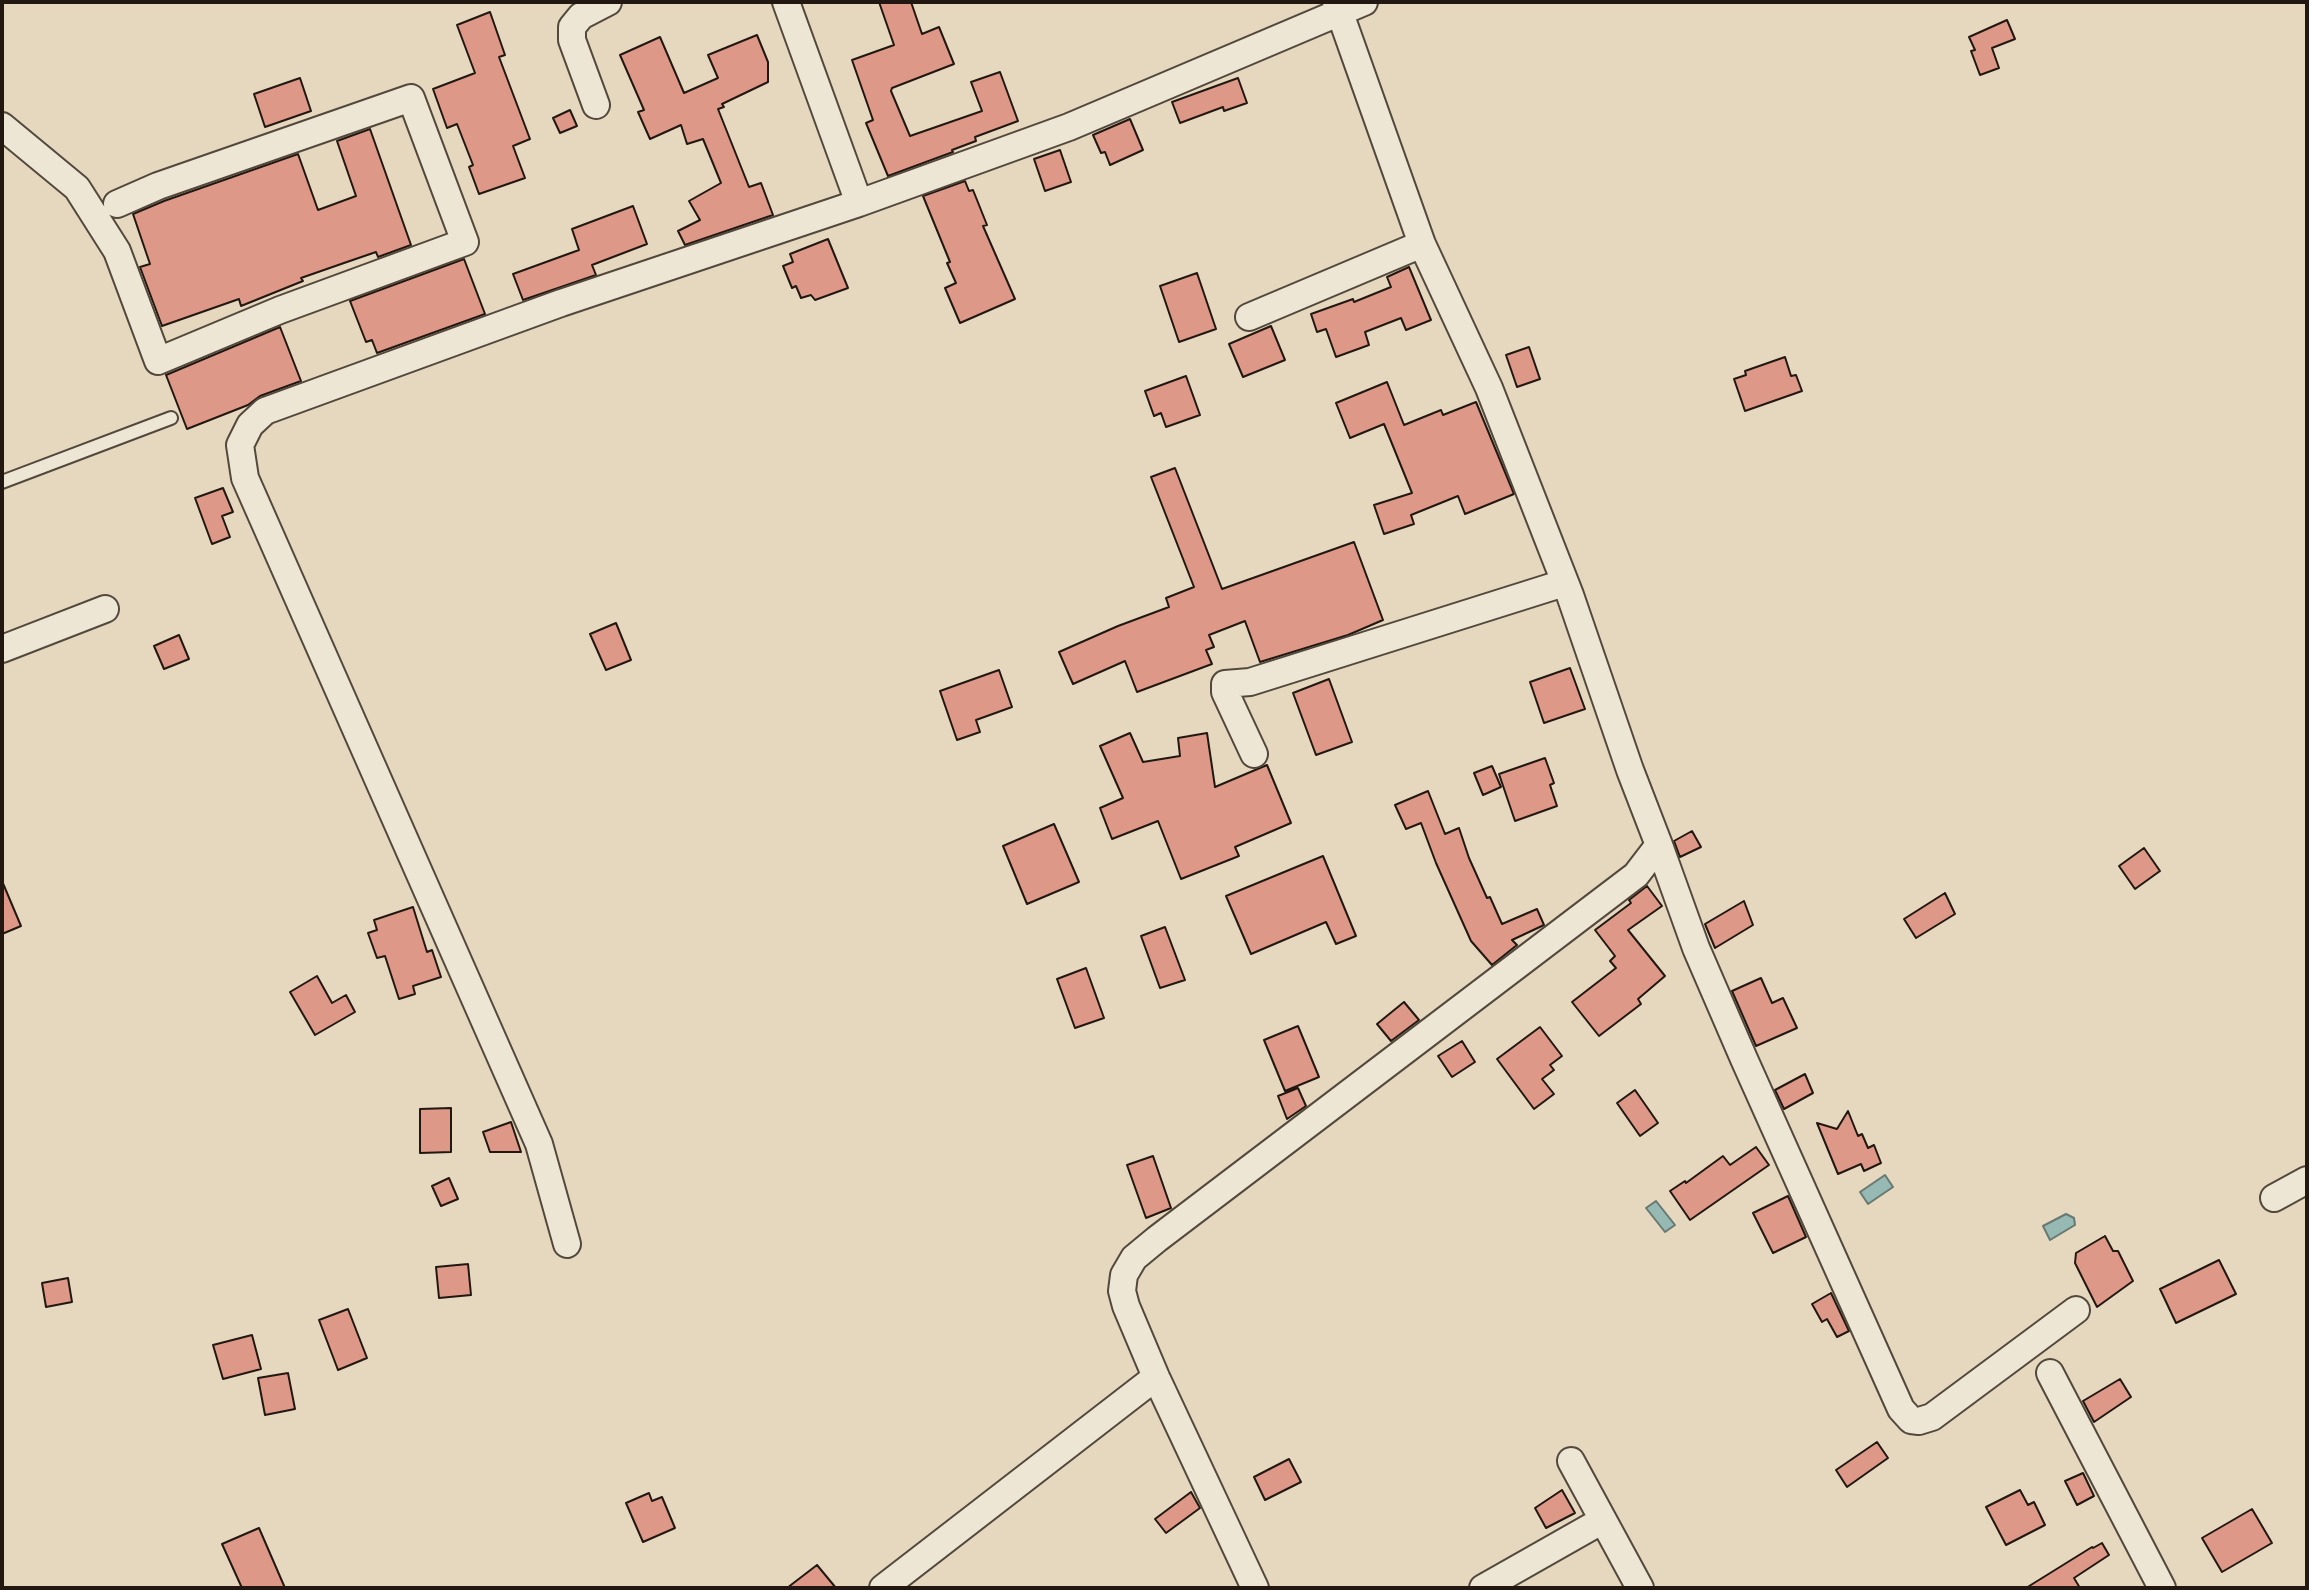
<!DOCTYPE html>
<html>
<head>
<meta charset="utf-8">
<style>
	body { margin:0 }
	#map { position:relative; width:2309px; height:1590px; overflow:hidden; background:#e5d8bf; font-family:"EB Garamond",serif }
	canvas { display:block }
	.frame { position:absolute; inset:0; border:4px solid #221811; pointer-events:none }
</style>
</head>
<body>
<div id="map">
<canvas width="2309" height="1590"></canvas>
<div class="frame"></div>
</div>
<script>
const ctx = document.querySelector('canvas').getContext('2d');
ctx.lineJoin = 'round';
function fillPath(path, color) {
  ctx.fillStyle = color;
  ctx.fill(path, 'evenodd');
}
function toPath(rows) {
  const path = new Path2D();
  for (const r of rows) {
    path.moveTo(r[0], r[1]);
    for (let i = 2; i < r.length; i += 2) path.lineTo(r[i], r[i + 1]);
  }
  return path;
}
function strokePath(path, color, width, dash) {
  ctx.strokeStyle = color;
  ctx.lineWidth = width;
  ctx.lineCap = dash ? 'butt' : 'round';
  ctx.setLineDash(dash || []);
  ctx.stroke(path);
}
const water = toPath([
	[1885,1175,1893,1187,1868,1204,1860,1192,1885,1175],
	[1656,1201,1675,1225,1665,1232,1646,1208,1656,1201],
	[2066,1214,2074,1218,2075,1225,2050,1240,2043,1226,2066,1214]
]);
fillPath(water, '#96b9b3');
strokePath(water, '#687972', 2);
const building = toPath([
	[879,2,911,2,922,34,939,27,954,64,892,88,891,91,910,136,982,111,971,82,1000,72,1018,121,975,137,976,141,952,150,953,152,888,176,866,123,873,120,852,60,894,45,879,2],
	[490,12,505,55,499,57,530,139,513,146,525,178,479,194,469,167,473,165,457,124,447,128,433,89,475,73,457,25,490,12],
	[2007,20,2015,39,1992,48,1999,68,1980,75,1971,51,1975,50,1969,37,2007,20],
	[757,35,768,62,768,82,722,104,724,107,718,109,749,187,761,183,773,215,685,245,678,231,700,220,689,201,721,183,703,139,687,144,681,125,650,139,638,112,644,110,620,55,660,37,684,93,718,78,708,55,757,35],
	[300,78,311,111,265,127,254,94,300,78],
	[1238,78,1247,103,1224,111,1223,107,1180,123,1172,102,1238,78],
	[570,110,577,126,560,133,553,118,570,110],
	[1130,119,1143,150,1110,165,1105,152,1101,153,1093,135,1130,119],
	[370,129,411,245,378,257,376,252,344,263,301,278,303,281,241,306,239,299,162,326,140,267,150,264,133,214,164,201,298,154,318,210,356,196,337,141,370,129],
	[1060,150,1071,182,1045,191,1034,159,1060,150],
	[965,181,969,191,973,190,987,225,983,226,1015,299,960,323,945,288,956,283,947,263,950,262,923,196,965,181],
	[633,206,647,244,592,265,596,275,523,300,513,274,579,250,572,229,633,206],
	[828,239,848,288,815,300,811,295,801,298,796,286,792,288,783,266,793,262,790,254,828,239],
	[464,259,485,314,377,353,372,340,366,342,350,301,464,259],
	[1409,267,1431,320,1406,330,1401,318,1365,332,1369,345,1336,357,1326,329,1317,332,1311,314,1353,299,1354,302,1391,287,1387,277,1409,267],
	[1197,273,1216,329,1179,342,1160,286,1197,273],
	[1271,326,1285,360,1243,377,1229,344,1271,326],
	[280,327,301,381,260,396,248,405,187,429,166,375,280,327],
	[1529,347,1540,379,1517,387,1506,355,1529,347],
	[1785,357,1791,376,1796,375,1802,391,1745,411,1734,379,1746,375,1745,371,1785,357],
	[1186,376,1200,415,1166,427,1161,413,1154,416,1145,391,1186,376],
	[1387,382,1404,425,1441,410,1443,415,1476,402,1514,494,1465,514,1458,496,1411,515,1414,524,1384,534,1374,505,1412,493,1384,424,1350,438,1336,403,1387,382],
	[1175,468,1222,589,1354,542,1383,620,1348,635,1260,662,1245,621,1209,635,1214,647,1206,650,1212,664,1137,692,1125,661,1073,684,1059,652,1118,626,1169,607,1166,598,1194,587,1151,477,1175,468],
	[223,488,233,512,222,516,230,537,212,544,195,498,223,488],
	[616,623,631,660,606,670,590,634,616,623],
	[179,635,189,659,164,669,154,646,179,635],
	[1570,668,1585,709,1544,723,1530,682,1570,668],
	[999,670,1012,707,976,720,980,732,957,740,940,691,999,670],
	[1329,679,1352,742,1316,755,1293,693,1329,679],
	[1130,733,1143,762,1180,756,1178,738,1207,733,1215,787,1267,765,1291,823,1235,847,1239,856,1181,879,1158,821,1112,839,1100,808,1123,798,1100,746,1130,733],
	[1545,758,1554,783,1550,785,1557,806,1515,821,1499,774,1545,758],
	[1492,766,1501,787,1483,795,1474,773,1492,766],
	[1428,791,1445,834,1459,828,1469,858,1487,898,1490,897,1502,924,1537,909,1544,925,1512,940,1517,945,1492,965,1471,941,1436,863,1421,823,1406,829,1395,805,1428,791],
	[1054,824,1079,882,1027,904,1003,846,1054,824],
	[1692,831,1701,847,1680,857,1674,841,1692,831],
	[2144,848,2160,871,2135,889,2119,866,2144,848],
	[1323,856,1356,936,1336,944,1326,922,1251,954,1226,896,1323,856],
	[2,881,21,926,2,934,2,881],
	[1647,886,1662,906,1628,930,1665,976,1638,999,1641,1004,1599,1036,1572,1002,1616,968,1610,961,1615,956,1595,930,1631,903,1629,900,1647,886],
	[1945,893,1955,914,1916,938,1904,919,1945,893],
	[1744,901,1753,925,1715,948,1705,924,1744,901],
	[413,907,427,952,432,950,441,977,413,986,415,994,399,999,385,956,377,958,368,933,377,930,374,920,413,907],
	[1165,927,1185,980,1160,988,1141,936,1165,927],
	[1086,968,1104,1018,1075,1028,1057,979,1086,968],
	[317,976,332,1003,346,995,355,1012,315,1035,290,992,317,976],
	[1761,978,1772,1003,1783,998,1797,1028,1756,1046,1732,991,1761,978],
	[1404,1002,1419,1020,1391,1041,1377,1024,1404,1002],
	[1298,1026,1319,1077,1285,1091,1264,1040,1298,1026],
	[1540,1027,1562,1056,1550,1065,1554,1070,1542,1079,1554,1094,1534,1109,1497,1059,1540,1027],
	[1462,1041,1475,1062,1452,1077,1438,1056,1462,1041],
	[1805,1074,1813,1093,1784,1109,1775,1090,1805,1074],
	[1298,1088,1306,1106,1287,1119,1278,1096,1298,1088],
	[1635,1090,1658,1123,1640,1136,1617,1103,1635,1090],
	[451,1108,451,1152,420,1153,420,1109,451,1108],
	[1848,1111,1858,1136,1862,1134,1868,1148,1874,1145,1881,1163,1864,1171,1861,1164,1838,1174,1817,1123,1837,1129,1848,1111],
	[511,1122,521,1152,490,1152,483,1132,511,1122],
	[1756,1147,1769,1165,1690,1220,1670,1191,1685,1181,1686,1183,1723,1156,1730,1165,1756,1147],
	[1153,1156,1171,1208,1146,1218,1127,1165,1153,1156],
	[449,1178,458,1199,441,1206,432,1186,449,1178],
	[1788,1196,1806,1237,1773,1253,1753,1213,1788,1196],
	[2105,1236,2113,1251,2118,1251,2133,1281,2097,1307,2075,1263,2076,1253,2105,1236],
	[2219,1260,2236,1294,2176,1323,2160,1289,2219,1260],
	[468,1264,471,1295,439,1298,436,1267,468,1264],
	[68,1278,72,1302,46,1307,42,1283,68,1278],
	[1831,1293,1849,1331,1837,1337,1827,1319,1822,1322,1812,1304,1831,1293],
	[348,1309,367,1358,338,1370,319,1320,348,1309],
	[252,1335,261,1369,223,1379,213,1345,252,1335],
	[288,1373,295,1409,265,1415,258,1378,288,1373],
	[2120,1379,2131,1397,2094,1422,2083,1401,2120,1379],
	[1877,1442,1888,1458,1847,1487,1836,1470,1877,1442],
	[1289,1459,1301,1482,1265,1500,1254,1477,1289,1459],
	[2083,1473,2094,1496,2077,1505,2065,1481,2083,1473],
	[1562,1490,1575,1513,1546,1528,1535,1508,1562,1490],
	[2020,1490,2028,1505,2034,1502,2045,1525,2006,1545,1986,1507,2020,1490],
	[1191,1492,1200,1508,1166,1533,1155,1519,1191,1492],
	[649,1493,652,1501,662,1497,675,1528,643,1542,626,1503,649,1493],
	[2252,1509,2272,1543,2222,1572,2202,1538,2252,1509],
	[259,1528,285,1588,242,1588,222,1544,259,1528],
	[2102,1543,2109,1555,2074,1578,2080,1588,2026,1588,2092,1547,2093,1548,2102,1543],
	[817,1565,836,1588,787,1588,817,1565]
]);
fillPath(building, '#dd9888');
strokePath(building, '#221811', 2);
const lane = toPath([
	[2,482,171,418]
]);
const street = toPath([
	[786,2,859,203],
	[596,105,572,40,572,27,581,16,608,2],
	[2,126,77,188,117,251,158,361,280,310,465,242,411,98,158,186,117,204],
	[1249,317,1422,244],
	[2,649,105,609],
	[1254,754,1225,692,1225,684,1250,682,1564,583],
	[1659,845,1696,948,1744,1059,1901,1409,1911,1420,1919,1421,1932,1417,2076,1310],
	[2274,1198,2307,1180],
	[567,1244,539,1144,245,478,240,445,250,425,265,411,561,303,859,203,1069,127,1364,2],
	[2050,1373,2162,1588],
	[1571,1461,1640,1588],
	[883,1588,1156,1377],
	[1255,1588,1156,1377,1126,1306,1122,1291,1124,1275,1134,1258,1157,1239,1636,875,1659,845,1630,770,1570,595,1489,388,1422,244,1336,2],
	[1483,1588,1603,1520]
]);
strokePath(lane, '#53483c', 16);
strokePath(street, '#53483c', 30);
strokePath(lane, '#eee6d5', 12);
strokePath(street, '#eee6d5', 26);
</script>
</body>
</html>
